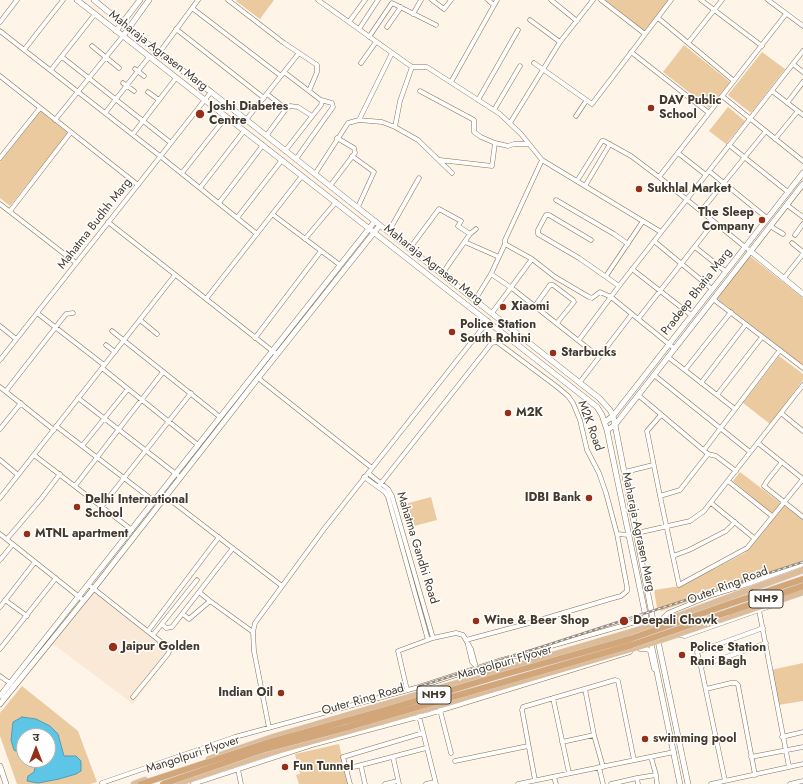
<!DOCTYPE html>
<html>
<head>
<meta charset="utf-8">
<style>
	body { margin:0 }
	#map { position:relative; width:803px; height:784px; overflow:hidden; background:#fef4e8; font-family:Jost,"Noto Sans Devanagari",sans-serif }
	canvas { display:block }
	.north { position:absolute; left:16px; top:728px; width:40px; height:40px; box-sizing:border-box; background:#fff; border:1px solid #b4b0ab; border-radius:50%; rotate:0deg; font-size:11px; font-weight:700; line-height:16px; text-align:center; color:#43392c }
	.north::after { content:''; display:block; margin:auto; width:14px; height:18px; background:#972e17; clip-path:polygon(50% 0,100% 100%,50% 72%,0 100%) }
</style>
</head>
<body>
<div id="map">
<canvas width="803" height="784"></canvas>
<div class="north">उ</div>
</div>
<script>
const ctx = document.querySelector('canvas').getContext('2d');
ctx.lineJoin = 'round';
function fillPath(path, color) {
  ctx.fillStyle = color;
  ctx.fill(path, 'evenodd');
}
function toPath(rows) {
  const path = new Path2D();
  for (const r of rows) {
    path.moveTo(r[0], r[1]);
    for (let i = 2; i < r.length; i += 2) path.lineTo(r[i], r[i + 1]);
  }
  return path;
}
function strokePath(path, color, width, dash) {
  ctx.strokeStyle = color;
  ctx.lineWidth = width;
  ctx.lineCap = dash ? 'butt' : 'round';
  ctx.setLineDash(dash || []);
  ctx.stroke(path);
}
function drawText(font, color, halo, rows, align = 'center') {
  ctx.font = font + ' Jost,sans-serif';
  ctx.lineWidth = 3;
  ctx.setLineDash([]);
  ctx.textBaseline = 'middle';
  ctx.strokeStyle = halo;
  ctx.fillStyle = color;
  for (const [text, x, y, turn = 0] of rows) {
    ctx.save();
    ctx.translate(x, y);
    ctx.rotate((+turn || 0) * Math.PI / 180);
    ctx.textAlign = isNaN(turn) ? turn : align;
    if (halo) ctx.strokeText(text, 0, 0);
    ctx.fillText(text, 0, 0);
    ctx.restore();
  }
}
fillPath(toPath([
	[94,590,173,650,133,704,53,644]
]), '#fae9d7');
fillPath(toPath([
	[237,0,274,0,260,19,236,1],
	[605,0,669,0,644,31],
	[684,45,730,82,709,108,663,72],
	[762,52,785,69,751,113,728,95],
	[728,107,745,121,726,144,709,131],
	[40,111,68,133,10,206,0,198,0,162],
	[750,256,803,298,803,365,715,297],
	[779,356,803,374,803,380,770,424,743,403],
	[740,472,803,520,803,561,661,611,657,608,654,590,680,586,745,553,775,516,733,481],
	[431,497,437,520,407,528,401,505],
	[803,663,803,701,778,705,771,670],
	[22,686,78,731,97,782,90,784,17,784,0,736,0,713],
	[24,736,48,736,48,760,24,760],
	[339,744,348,784,299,784,296,775,300,774,295,754]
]), '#ebcaa0');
const water = toPath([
	[22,717,36,719,50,726,58,734,64,756,76,756,81,761,81,771,76,774,59,779,38,783,27,781,28,776,34,772,36,763,31,760,48,760,48,736,24,736,24,756,14,750,11,740,13,722,22,717]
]);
fillPath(water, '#5dc6e7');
strokePath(water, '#559caf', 1);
const minor = toPath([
	[228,0,284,43,317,65,317,72,309,91],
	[318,0,412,67,427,67,500,114,521,134,542,160,661,232],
	[432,0,444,9,451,0],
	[488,0,494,5],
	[551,0,577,21],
	[601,0,645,34],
	[701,0,762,46],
	[768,0,803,26],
	[192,8,281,76],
	[413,14,421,0],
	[658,18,734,81],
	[530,20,560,42],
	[0,22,17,0],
	[349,22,365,0],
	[387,27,401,7],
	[176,29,264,98],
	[359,29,378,0],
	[0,31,160,156,257,234],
	[369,37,392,3,436,25],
	[688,43,722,0],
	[92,46,119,68],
	[24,50,63,0],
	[631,52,709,113],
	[159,53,198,0],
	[62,57,171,143],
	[361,63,376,42],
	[534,63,592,104,671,0],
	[793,64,803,72],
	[135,69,144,76],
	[51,70,95,14],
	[284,72,322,101,321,105,285,151],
	[0,76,138,185],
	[451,82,497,0],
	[123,83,134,91],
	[420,91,474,120,474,132,481,137,495,143],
	[772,91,803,115],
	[148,92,159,100],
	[267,94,286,109],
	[722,96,803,161],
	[478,100,518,30],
	[787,103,803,82],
	[494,110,520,66],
	[105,113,149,57],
	[576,116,586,101],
	[55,120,123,36],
	[246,120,299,53],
	[359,120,382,122,395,127,418,140,452,173],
	[510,123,560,42,593,0],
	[395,127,400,101,412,67],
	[133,134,176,78],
	[266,136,286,109,290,106,298,107,312,116],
	[775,139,798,111],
	[729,145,788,192],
	[678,153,706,175],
	[352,156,374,172,358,207],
	[0,158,40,108],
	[296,159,333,107,332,103,321,100],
	[440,160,492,166,495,143,508,146,514,144,529,144],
	[709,171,767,218],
	[182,173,226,117],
	[315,174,348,123,359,120,392,53],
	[659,177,786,14],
	[577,181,602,141,604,141,631,156,659,177,745,247],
	[330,186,355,153,354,148,337,138],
	[585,186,610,144],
	[200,188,244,131],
	[556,200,614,234,628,244],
	[219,203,263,145],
	[0,204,76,263],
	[787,205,803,217],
	[10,211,71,132],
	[701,211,766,131],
	[272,214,340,265],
	[237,218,282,160],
	[108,222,275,353],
	[770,226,783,234],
	[389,231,419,178],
	[795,235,803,224],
	[305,239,336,202],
	[591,240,549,215,546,215,538,230,538,234,579,258,619,286],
	[654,241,712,289],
	[465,242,499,257],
	[792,243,803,252],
	[505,244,532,259,555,277,589,297,592,298,600,292,611,297,675,349],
	[695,247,725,271],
	[410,248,439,209,461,221,458,226,470,234],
	[632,269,691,315],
	[442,274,470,234,476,229],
	[491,274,513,289,599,357],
	[606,276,643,221],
	[784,278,803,254],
	[206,299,302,176],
	[713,299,803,368],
	[475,300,491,274,505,244,505,240,542,160],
	[535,306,550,285,553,285,573,300,574,302,557,323],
	[37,313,104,365],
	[492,313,532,259],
	[638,319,714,222],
	[140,320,157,334],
	[0,326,16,339],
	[112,331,220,417],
	[255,338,321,251],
	[579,340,619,286,803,51],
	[106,345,115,352],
	[668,357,735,409],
	[0,360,211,92],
	[102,368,198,445],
	[685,370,731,312],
	[654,375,750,452],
	[258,378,372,468],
	[580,382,632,314],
	[701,383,746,324],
	[0,387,54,430],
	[6,391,66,314,73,313],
	[638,395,708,454,716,456,736,471],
	[717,395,762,337],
	[78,398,180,477],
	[781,413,803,431],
	[661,415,647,431,660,496,679,585,747,548,803,479,758,443],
	[56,426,154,501],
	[0,429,21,403],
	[82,446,128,389],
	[704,450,780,350],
	[34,455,132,530],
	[0,460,18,475],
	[782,462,767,481,764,486,803,517],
	[625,472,653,465],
	[368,473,388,489,392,496,433,638],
	[364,477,385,492,388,497,428,640],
	[728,481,772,516],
	[75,486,163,372],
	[378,487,491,344,494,342,497,342,556,386,568,396,573,403,580,420,587,450,599,473,606,493,617,534,627,587,627,591,621,596,610,599,533,622,466,640],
	[165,496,282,586],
	[660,496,680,490,708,454],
	[0,498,175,275],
	[711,503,754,538],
	[102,506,191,393],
	[637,533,690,521,704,511,803,385],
	[0,534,83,600],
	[617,534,629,535],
	[7,539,41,499,60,474],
	[673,556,689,550,726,531,735,522],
	[0,560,13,544],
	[89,585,170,649,168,654,133,697],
	[199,592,210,601],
	[5,600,27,616],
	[0,607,35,562],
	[759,610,789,767],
	[183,614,189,619,210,601,253,632],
	[666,621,664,617,668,613,712,595,748,584,803,564],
	[162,624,166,628,172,627,233,548],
	[148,631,219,537],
	[153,635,197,580],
	[679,635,685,636,776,604],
	[468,645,472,662,474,664],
	[0,649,56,578],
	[640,649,647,649,650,651,654,669],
	[701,666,766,643],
	[0,676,11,684],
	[706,689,731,683,736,683,738,685,755,775],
	[407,690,398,651,433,638,456,633,463,635,471,649,479,678],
	[553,698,569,773],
	[440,710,451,753],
	[419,716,436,784],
	[269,728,254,651,253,632,255,623,324,529,488,321],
	[594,735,603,767],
	[782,737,803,732],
	[562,742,594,735,585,689],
	[393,757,399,784],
	[651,757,656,775],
	[751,757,803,747],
	[455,761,528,746],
	[361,766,365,784],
	[599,767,603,784],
	[238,769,241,784],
	[346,769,426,748],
	[554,777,556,784],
	[637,778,656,775,657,784],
	[535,780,522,710,523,707,615,680,618,681,634,760],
	[725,781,701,667,697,652,763,628],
	[102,783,235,737,419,687,502,660,646,619],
	[193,784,312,745,429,714,630,652],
	[350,784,343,757,423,733],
	[385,784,398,781],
	[426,784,435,782],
	[518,784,674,752],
	[611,784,637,778,638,784],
	[711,784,803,764],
	[790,784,803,781]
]);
const tertiary = toPath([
	[77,0,597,407,602,415,607,430,648,627],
	[94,0,159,53,211,92,599,398,610,410,613,416,615,425,654,625],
	[116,31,140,0],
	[123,36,149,0],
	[749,250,803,294],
	[605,422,613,416,803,173],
	[607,430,615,425,803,184],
	[658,641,688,784],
	[651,643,680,784],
	[0,696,375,221],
	[0,704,94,588,255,382,380,225],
	[0,766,6,784]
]);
const primary = toPath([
	[209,759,270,738,648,627,803,570],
	[134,784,145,780],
	[176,784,273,752,385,721,658,641,803,592]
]);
const trunk = toPath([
	[726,605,803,579],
	[728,612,803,586]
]);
strokePath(minor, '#867054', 5);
strokePath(tertiary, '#867054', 6);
strokePath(primary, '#d9d7d5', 7);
strokePath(trunk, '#d9d7d5', 7);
strokePath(minor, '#fff', 4);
strokePath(tertiary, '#fff', 5);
strokePath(primary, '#ddbc9a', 6);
strokePath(trunk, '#d2a678', 6);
const rail = toPath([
	[418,687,803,562]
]);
strokePath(rail, '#93897c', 2.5);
strokePath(rail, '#fff', 1, [3]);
const trunkBridge = toPath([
	[141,784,263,744,382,711,495,677,630,639,726,605],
	[163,784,265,749,345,728,632,645,728,612]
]);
strokePath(trunkBridge, '#d9d7d5', 7, []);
strokePath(trunkBridge, '#d2a678', 6);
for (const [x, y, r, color] of [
	[651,108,4,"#972e17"],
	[200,114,5,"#972e17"],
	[639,189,4,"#972e17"],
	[762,220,4,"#972e17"],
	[503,307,4,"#972e17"],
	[452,332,4,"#972e17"],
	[553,353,4,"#972e17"],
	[508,413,4,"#972e17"],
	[589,498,4,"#972e17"],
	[77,507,4,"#972e17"],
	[27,534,4,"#972e17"],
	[476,621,4,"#972e17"],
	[624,621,5,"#972e17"],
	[113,647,5,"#972e17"],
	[682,655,4,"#972e17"],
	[281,693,4,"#972e17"],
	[645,739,4,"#972e17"],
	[285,767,4,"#972e17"]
]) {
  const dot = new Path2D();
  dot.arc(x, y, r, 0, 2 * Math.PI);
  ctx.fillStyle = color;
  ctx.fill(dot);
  strokePath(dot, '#fff', 1.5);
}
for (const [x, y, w] of [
	[766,599,34],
	[434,695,34]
]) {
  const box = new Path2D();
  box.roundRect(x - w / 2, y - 9, w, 18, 3);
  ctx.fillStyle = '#fff';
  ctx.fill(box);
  strokePath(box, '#43392c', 1);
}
drawText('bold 11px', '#43392c', null, [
	["NH9",766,599],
	["NH9",434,695]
]);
drawText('12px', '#43392c', '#fff', [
	["Maharaja Agrasen Marg",158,51,38],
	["Mahatma Budhh Marg",95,224,-52],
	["Maharaja Agrasen Marg",433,265,38],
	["Pradeep Bhatia Marg",697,292,-52],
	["M2K Road",590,426,70],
	["Maharaja Agrasen Marg",638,532,78],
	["Mahatma Gandhi Road",417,548,73],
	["Outer Ring Road",728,586,-21],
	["Mangolpuri Flyover",505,663,-16],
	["Outer Ring Road",363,700,-16],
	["Mangolpuri Flyover",193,755,-18]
]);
drawText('bold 12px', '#43392c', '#fff', [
	["DAV Public",659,101],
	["School",659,115],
	["Joshi Diabetes",209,107],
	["Centre",209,121],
	["Sukhlal Market",647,189],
	["The Sleep",754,213,"right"],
	["Company",754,227,"right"],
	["Xiaomi",511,307],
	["Police Station",460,325],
	["South Rohini",460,339],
	["Starbucks",561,353],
	["M2K",516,413],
	["IDBI Bank",581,498,"right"],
	["Delhi International",85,500],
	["School",85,514],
	["MTNL apartment",35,534],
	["Wine & Beer Shop",484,621],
	["Deepali Chowk",633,621],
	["Jaipur Golden",122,647],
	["Police Station",690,648],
	["Rani Bagh",690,662],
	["Indian Oil",273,693,"right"],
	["swimming pool",653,739],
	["Fun Tunnel",293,767]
], 'left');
</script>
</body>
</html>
